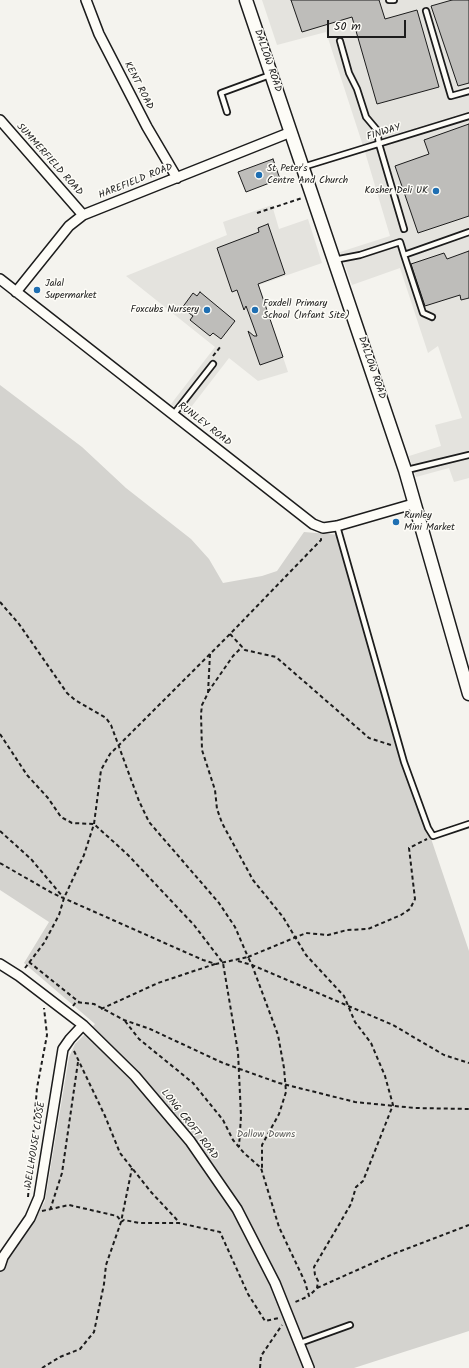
<!DOCTYPE html>
<html>
<head>
<meta charset="utf-8">
<style>
	body { margin:0 }
	#map { position:relative; width:469px; height:1368px; overflow:hidden; background:#f4f3ee; font-family:Kalam,sans-serif }
	canvas { display:block }
	.scale { position:absolute; left:327px; top:20px; width:79px; height:18px; box-sizing:border-box; border:2px solid #1c1c1c; border-top:0; padding-left:5px; font-size:12px; line-height:14px; white-space:nowrap; color:#1c1c1c; -webkit-text-stroke:3px #fdfcf7; paint-order:stroke }
</style>
</head>
<body>
<div id="map">
<canvas width="469" height="1368"></canvas>
<div class="scale">50 m</div>
</div>
<script>
const ctx = document.querySelector('canvas').getContext('2d');
ctx.lineJoin = 'round';
function fillPath(path, color) {
  ctx.fillStyle = color;
  ctx.fill(path, 'evenodd');
}
function toPath(rows) {
  const path = new Path2D();
  for (const r of rows) {
    path.moveTo(r[0], r[1]);
    for (let i = 2; i < r.length; i += 2) path.lineTo(r[i], r[i + 1]);
  }
  return path;
}
function strokePath(path, color, width, dash) {
  ctx.strokeStyle = color;
  ctx.lineWidth = width;
  ctx.lineCap = dash ? 'butt' : 'round';
  ctx.setLineDash(dash || []);
  ctx.stroke(path);
}
function drawText(font, color, halo, rows, align = 'center') {
  ctx.font = font + ' Kalam,sans-serif';
  ctx.lineWidth = 3;
  ctx.setLineDash([]);
  ctx.textBaseline = 'middle';
  ctx.strokeStyle = halo;
  ctx.fillStyle = color;
  for (const [text, x, y, turn = 0] of rows) {
    ctx.save();
    ctx.translate(x, y);
    ctx.rotate((+turn || 0) * Math.PI / 180);
    ctx.textAlign = isNaN(turn) ? turn : align;
    if (halo) ctx.strokeText(text, 0, 0);
    ctx.fillText(text, 0, 0);
    ctx.restore();
  }
}
fillPath(toPath([
	[262,0,469,0,469,478,454,482,449,468,416,477,409,456,441,446,435,425,462,418,438,346,428,353,400,268,352,285,340,252,390,236,365,152,326,32,277,45],
	[272,205,279,229,308,219,322,263,259,285,288,372,258,381,229,358,185,415,171,404,215,347,126,276,227,235,223,222]
]), '#e4e3de');
fillPath(toPath([
	[0,385,82,447,126,488,191,539,209,559,223,583,262,576,277,571,304,532,341,535,394,729,469,951,469,1331,354,1368,0,1368,0,1269,35,1220,45,1201,69,1057,75,1044,95,1024,24,963,49,922,0,890]
]), '#d4d3cf');
const building = toPath([
	[291,0,379,0,385,19,417,10,439,87,377,104,352,17,302,32,291,0],
	[452,0,469,0,469,83,458,86,431,6,452,0],
	[469,124,469,216,418,233,395,166,429,154,424,140,469,124],
	[273,159,280,179,246,192,238,172,273,159],
	[268,224,285,274,258,284,283,357,260,365,248,331,254,336,257,336,246,306,244,310,237,290,232,292,217,248,259,232,258,228,268,224],
	[469,251,469,298,461,300,460,295,425,306,411,264,444,253,447,259,469,251],
	[200,292,235,321,221,339,213,333,210,336,190,320,193,316,182,308,193,293,197,296,200,292]
]);
fillPath(building, '#bebdba');
strokePath(building, '#1c1c1c', 1);
const service = toPath([
	[389,0,394,0],
	[426,11,451,96,469,91],
	[340,41,349,73,357,89,366,117,377,130,379,144,404,229],
	[227,112,221,93,270,75],
	[303,167,469,116],
	[404,255,423,313,432,317],
	[334,260,360,255,400,242,404,255,469,232],
	[173,415,213,364],
	[407,470,469,455],
	[337,526,404,762,428,828,433,836,469,824],
	[300,1343,350,1325]
]);
const minor = toPath([
	[86,0,99,34,147,127,177,178],
	[0,120,83,215],
	[0,279,313,524,323,528,337,526,413,504],
	[16,292,69,226,83,215,291,132],
	[0,964,19,976,83,1025,135,1076,190,1141,237,1209,275,1283,309,1368],
	[0,1266,3,1257,30,1218,39,1197,63,1049,70,1039,83,1025]
]);
const tertiary = toPath([
	[246,0,405,470,469,694]
]);
strokePath(service, '#1c1c1c', 8);
strokePath(minor, '#1c1c1c', 12);
strokePath(tertiary, '#1c1c1c', 15);
strokePath(toPath([
	[257,213,302,198],
	[213,356,221,346],
	[0,602,19,624,67,693,75,700,106,718,111,725,139,801,149,822,219,903,235,927,248,957,306,933,328,935,347,930,368,929,401,915,410,909,415,899,409,848,427,839],
	[230,634,245,650,276,657,369,738,391,745],
	[210,654,208,693,202,705,201,714,202,750,215,790,217,809,222,823,253,880,283,917,306,955,344,996,355,1022,371,1043,385,1076,393,1105,363,1181,356,1187,351,1204,314,1267,315,1275,318,1281,317,1288,309,1296],
	[208,692,233,656,242,647],
	[0,734,27,775,48,798,61,817,72,823,94,824,128,855,194,925,223,963,238,1052,241,1116,239,1147],
	[0,831,31,859,63,897],
	[0,863,52,893,203,960,216,964,248,957,252,965,393,1025,444,1055,469,1063],
	[238,961,252,965,278,1035,284,1068,286,1092,279,1114,262,1145,262,1170],
	[29,962,79,1002],
	[25,968,44,943,59,915,64,898,84,855,94,824,101,770,110,754,230,634,321,540,321,537],
	[73,1006,76,1002,94,1004,124,1020,150,1029,223,1063,279,1083,355,1102,415,1108,469,1109],
	[101,1009,158,983,215,964],
	[125,1021,139,1039,193,1083,223,1120,233,1140,244,1153,261,1168,279,1227,305,1282,309,1296,293,1303],
	[74,1051,105,1116,120,1153,151,1192,179,1222],
	[36,1108,44,1109],
	[28,1197,37,1088,47,1035,44,1008],
	[50,1210,62,1173,78,1062],
	[42,1211,69,1205,117,1216,121,1221],
	[121,1222,124,1220,140,1223,179,1223,220,1232,248,1294,265,1321,279,1318],
	[317,1288,393,1254,469,1225],
	[42,1368,60,1357,80,1349,94,1332,104,1284,106,1265,121,1222,132,1168],
	[260,1368,261,1356,282,1325]
]), '#1c1c1c', 2, [4, 3]);
strokePath(service, '#fdfcf7', 4.5);
strokePath(minor, '#fdfcf7', 9);
strokePath(tertiary, '#fdfcf7', 12);
for (const [x, y, r, color] of [
	[259,175,4,"#1f6fb2"],
	[436,191,4,"#1f6fb2"],
	[37,290,4,"#1f6fb2"],
	[207,310,4,"#1f6fb2"],
	[255,310,4,"#1f6fb2"],
	[396,522,4,"#1f6fb2"]
]) {
  const dot = new Path2D();
  dot.arc(x, y, r, 0, 2 * Math.PI);
  ctx.fillStyle = color;
  ctx.fill(dot);
  strokePath(dot, '#fdfcf7', 1.5);
}
drawText('10px', '#1c1c1c', '#fdfcf7', [
	["DALLOW ROAD",267,61,71],
	["KENT ROAD",138,86,63],
	["FINWAY",384,133,-17],
	["SUMMERFIELD ROAD",49,160,48],
	["HAREFIELD ROAD",136,182,-22],
	["DALLOW ROAD",371,368,71],
	["RUNLEY ROAD",204,425,38],
	["LONG CROFT ROAD",189,1125,52],
	["WELLHOUSE CLOSE",36,1145,-81]
]);
drawText('10px', '#1c1c1c', '#fdfcf7', [
	["St Peter's",267,169],
	["Centre And Church",267,181],
	["Kosher Deli UK",428,191,"right"],
	["Jalal",45,284],
	["Supermarket",45,296],
	["Foxdell Primary",263,304],
	["School (Infant Site)",263,316],
	["Foxcubs Nursery",199,310,"right"],
	["Runley",404,516],
	["Mini Market",404,528]
], 'left');
drawText('10px', '#5c5c5b', '#fdfcf7', [
	["Dallow Downs",266,1135]
]);
</script>
</body>
</html>
